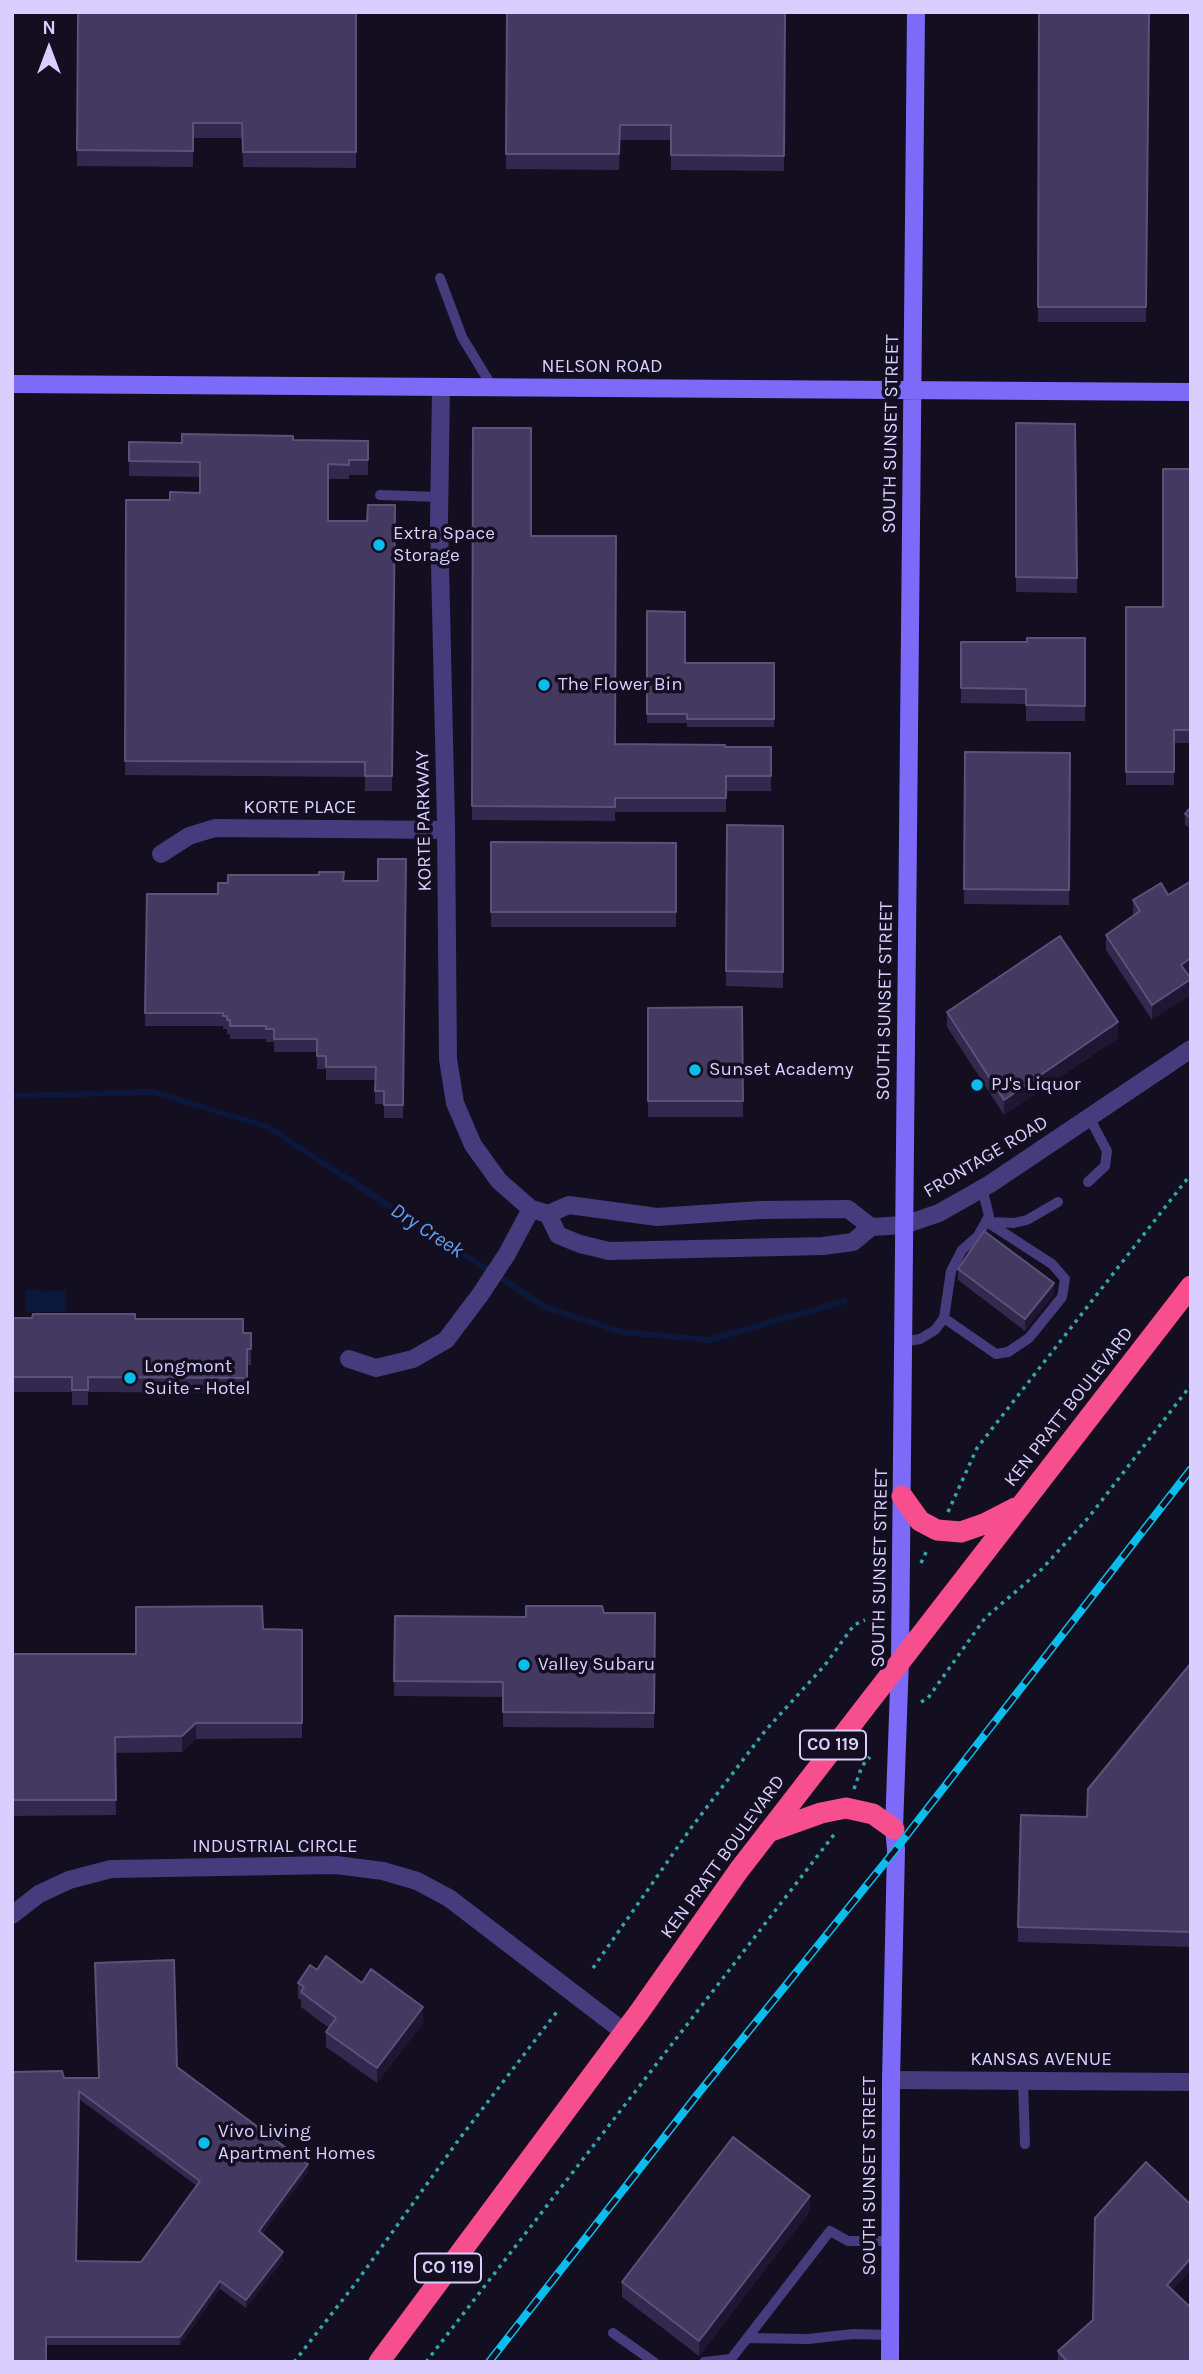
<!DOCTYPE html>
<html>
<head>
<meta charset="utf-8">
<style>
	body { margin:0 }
	#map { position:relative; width:1203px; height:2374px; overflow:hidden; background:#130e20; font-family:Karla,sans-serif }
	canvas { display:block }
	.frame { position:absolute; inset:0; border:14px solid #d9cefd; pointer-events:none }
	.north { position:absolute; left:14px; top:14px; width:70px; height:70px; -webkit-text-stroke:5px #130e20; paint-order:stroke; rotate:0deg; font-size:19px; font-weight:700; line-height:28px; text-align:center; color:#d9cefd }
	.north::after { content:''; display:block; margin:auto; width:24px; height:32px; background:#d9cefd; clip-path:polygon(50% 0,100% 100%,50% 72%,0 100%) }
</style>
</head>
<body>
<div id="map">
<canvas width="1203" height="2374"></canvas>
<div class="frame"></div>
<div class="north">N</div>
</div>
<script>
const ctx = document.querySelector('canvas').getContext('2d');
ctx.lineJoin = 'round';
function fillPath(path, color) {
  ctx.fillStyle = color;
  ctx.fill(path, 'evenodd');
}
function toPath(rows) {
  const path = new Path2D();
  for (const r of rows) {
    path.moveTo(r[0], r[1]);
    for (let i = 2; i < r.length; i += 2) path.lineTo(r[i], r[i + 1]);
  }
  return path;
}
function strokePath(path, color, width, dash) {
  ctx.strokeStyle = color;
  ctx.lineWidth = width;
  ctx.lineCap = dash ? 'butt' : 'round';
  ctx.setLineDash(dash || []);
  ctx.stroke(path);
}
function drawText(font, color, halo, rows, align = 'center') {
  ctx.font = font + ' Karla,sans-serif';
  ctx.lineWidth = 7;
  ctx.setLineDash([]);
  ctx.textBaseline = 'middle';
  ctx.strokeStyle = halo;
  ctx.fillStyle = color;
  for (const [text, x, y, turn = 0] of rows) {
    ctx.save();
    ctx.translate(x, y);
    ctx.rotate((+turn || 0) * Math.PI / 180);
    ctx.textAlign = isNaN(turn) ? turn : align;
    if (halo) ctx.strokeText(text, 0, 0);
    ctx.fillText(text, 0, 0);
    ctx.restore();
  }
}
fillPath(toPath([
	[26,1290,65,1291,65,1312,26,1312]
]), '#0b173b');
strokePath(toPath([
	[12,1096,153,1092,268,1127,545,1307,622,1332,709,1340,845,1301]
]), '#0b173b', 6);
strokePath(toPath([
	[948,1512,977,1448,1191,1174],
	[921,1563,928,1548],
	[921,1702,928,1698,985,1618,1042,1569,1089,1517,1191,1385],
	[854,1789,862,1766,870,1757],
	[593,1968,691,1828,765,1731,825,1665,854,1625,865,1620],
	[294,2362,355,2284,460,2138,559,2009],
	[426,2362,836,1832]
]), '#33a6ac', 3.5, [3.5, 5]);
strokePath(toPath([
	[440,278,462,337,493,388],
	[380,495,440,497],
	[1088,1182,1105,1166,1107,1151,1089,1117],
	[990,1222,1014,1223,1027,1220,1058,1202],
	[944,1318,996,1354,1008,1352,1029,1338,1062,1297,1065,1279,1052,1264,987,1222],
	[903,1342,920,1339,935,1330,944,1318,951,1271,962,1250,978,1236,989,1216,982,1188],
	[1023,2081,1025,2144],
	[613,2333,654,2362],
	[747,2338,808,2339,853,2334,890,2335],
	[704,2362,731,2359,830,2231,848,2241,891,2241]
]), '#453b7d', 10);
strokePath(toPath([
	[441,388,439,521,446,825,448,1059,455,1103,473,1145,499,1181,531,1209,548,1214,569,1205,657,1217,760,1210,848,1209,871,1227],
	[161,854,189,836,215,828,446,830],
	[548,1214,558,1235,580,1244,609,1251,823,1246,853,1242,871,1227,904,1225,939,1213,990,1184,1191,1049],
	[349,1359,376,1368,413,1359,446,1340,480,1295,507,1254,531,1209],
	[12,1915,39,1894,69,1880,111,1869,336,1865,383,1871,417,1881,449,1898,624,2032],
	[891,2080,1191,2082]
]), '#453b7d', 18);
strokePath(toPath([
	[12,384,1191,392],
	[890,2362,891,2080,896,1849,894,1829,900,1659,916,12]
]), '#7d6af9', 18);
strokePath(toPath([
	[902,1496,920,1521,937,1530,961,1532,984,1524,1015,1508],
	[768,1832,821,1813,846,1808,873,1814,894,1829],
	[379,2362,640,2011,739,1870,1191,1286]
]), '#f74f8d', 21);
const rail = toPath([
	[489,2362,697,2095,896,1849,1191,1469]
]);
strokePath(rail, '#0abded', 8);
strokePath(rail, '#130e20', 5, [16]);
fillPath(toPath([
	[78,12,356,12,356,168,243,167,242,138,193,138,193,167,77,166],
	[507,12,785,12,784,171,671,170,671,140,620,140,619,170,506,169],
	[1039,12,1149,12,1146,322,1038,322],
	[1016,423,1075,424,1077,593,1016,592],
	[473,428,531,536,616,744,771,747,771,791,726,791,726,812,615,812,615,821,472,820],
	[293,440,368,441,368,475,349,475,349,479,328,479,328,521,367,521,395,505,392,791,365,791,365,777,125,775,126,500,170,500,200,493,200,477,129,476,129,442,182,443],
	[1191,469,1191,743,1174,743,1174,785,1126,785,1126,607,1163,607],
	[647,611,685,663,774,663,774,727,687,727,687,723,647,723],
	[1085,638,1085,721,1026,721,1026,704,961,703,961,642,1027,642],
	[965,752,1070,753,1069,905,964,904],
	[1191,807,1191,829,1185,825,1185,814],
	[727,825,783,826,783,988,726,986],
	[491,842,676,843,676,927,491,927],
	[406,859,403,1118,384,1118,384,1104,375,1104,375,1080,326,1080,326,1069,317,1069,317,1052,274,1052,274,1042,266,1042,266,1039,230,1039,230,1034,227,1034,227,1029,223,1029,223,1026,145,1026,147,894,218,894,344,881,378,881],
	[1191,881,1191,974,1152,1020,1106,950,1106,935,1133,916,1133,900,1168,895],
	[742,1007,743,1117,648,1117,648,1008],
	[947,1012,1118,1038,1004,1115,947,1027],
	[958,1269,1054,1294,1025,1331,958,1280],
	[12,1318,135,1319,243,1333,251,1333,251,1365,247,1365,247,1393,88,1392,88,1405,72,1405,72,1392,12,1392],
	[604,1613,655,1613,654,1728,503,1727,503,1697,394,1696,395,1616,526,1617],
	[263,1629,302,1630,302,1738,196,1739,182,1752,115,1753,116,1815,12,1816,12,1654,136,1654],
	[1191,1663,1191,1947,1018,1942,1018,1927,1087,1817],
	[317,1970,362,1983,423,2023,377,2083,326,2047,326,2032,329,2028,301,2007,301,2000,298,1998,298,1983],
	[177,2067,308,2172,262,2234,283,2260,246,2308,220,2289,180,2345,46,2345,12,2362,64,2078,99,2078],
	[79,2099,197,2186,141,2262,76,2261],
	[1191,2205,1191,2270,1172,2290,1191,2362,1058,2362,1058,2351,1093,2320],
	[810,2211,699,2356,622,2297,622,2282]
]), '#33284d');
fillPath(toPath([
	[1191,958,1191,974,1181,980,1181,965],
	[1191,979,1191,995,1152,1020,1152,1005],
	[1118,1022,1118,1038,1004,1115,1004,1100],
	[1054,1283,1054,1294,1025,1331,1025,1319],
	[196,1723,196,1739,182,1752,182,1736],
	[423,2007,423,2023,377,2083,377,2068],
	[308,2164,308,2172,259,2239,259,2231],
	[810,2196,810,2211,699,2356,699,2341],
	[283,2252,283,2260,246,2308,246,2300],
	[1191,2258,1191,2270,1167,2297,1167,2285],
	[220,2281,220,2289,180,2345,180,2337]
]), '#1e1633');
const building = toPath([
	[78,12,356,12,356,152,243,152,242,123,193,123,193,151,77,150,78,12],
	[507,12,785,12,784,156,671,155,671,125,620,125,619,154,506,154,507,12],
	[1039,12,1149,12,1146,307,1038,307,1039,12],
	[1016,423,1075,424,1077,578,1016,577,1016,423],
	[473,428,531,428,531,536,616,536,615,744,725,745,725,747,771,747,771,776,726,776,726,798,615,798,615,807,472,806,473,428],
	[182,434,293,436,293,440,368,441,368,460,349,460,349,465,328,464,328,521,367,521,368,505,395,505,392,776,365,776,365,762,125,761,126,500,170,500,170,492,200,493,200,462,129,461,129,442,182,443,182,434],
	[1163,469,1191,469,1191,730,1174,730,1174,772,1126,772,1126,607,1163,607,1163,469],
	[647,611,685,612,685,663,774,663,774,719,687,719,687,714,647,714,647,611],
	[1027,638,1085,638,1085,706,1026,705,1026,689,961,688,961,642,1027,642,1027,638],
	[965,752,1070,753,1069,890,964,889,965,752],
	[1191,807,1191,818,1185,814,1191,807],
	[727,825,783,826,783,972,726,971,727,825],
	[491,842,676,843,676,912,491,912,491,842],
	[378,859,406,859,403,1105,384,1105,384,1091,375,1091,376,1067,326,1067,326,1056,317,1056,317,1039,274,1039,274,1029,266,1029,266,1026,230,1026,230,1020,227,1020,227,1016,223,1016,223,1013,145,1013,147,894,218,894,218,883,228,883,228,875,319,875,319,872,344,872,343,881,378,881,378,859],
	[1191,881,1191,958,1181,965,1191,979,1152,1005,1106,935,1140,911,1133,900,1161,883,1168,895,1191,881],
	[1060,936,1118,1022,1004,1100,947,1012,1060,936],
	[742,1007,743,1101,648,1101,648,1008,742,1007],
	[984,1231,1054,1283,1025,1319,958,1269,984,1231],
	[33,1314,135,1314,135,1319,243,1319,243,1333,251,1333,251,1349,247,1349,247,1378,88,1377,88,1390,72,1390,72,1377,12,1377,12,1318,32,1318,33,1314],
	[262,1606,263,1629,302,1630,302,1723,196,1723,182,1736,115,1737,116,1800,12,1800,12,1654,136,1654,136,1607,262,1606],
	[526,1606,602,1606,604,1613,655,1613,654,1713,503,1712,503,1682,394,1681,395,1616,526,1617,526,1606],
	[1191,1663,1191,1932,1018,1927,1021,1815,1087,1817,1088,1789,1191,1663],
	[326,1956,362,1983,371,1969,423,2007,377,2068,326,2032,336,2018,301,1992,304,1987,298,1983,310,1965,317,1970,326,1956],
	[174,1960,177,2067,308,2164,259,2231,283,2252,246,2300,220,2281,180,2337,46,2337,46,2362,12,2362,12,2072,62,2071,64,2078,99,2078,95,1963,174,1960],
	[79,2091,200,2181,141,2262,76,2261,79,2091],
	[733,2137,810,2196,699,2341,622,2282,733,2137],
	[1146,2162,1191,2205,1191,2258,1167,2285,1191,2308,1191,2362,1068,2362,1058,2351,1093,2320,1095,2218,1146,2162]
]);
fillPath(building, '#443960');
strokePath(building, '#5c5179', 2);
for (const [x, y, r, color] of [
	[379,545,7,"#0abded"],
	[544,685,7,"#0abded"],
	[695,1070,7,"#0abded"],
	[977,1085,7,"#0abded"],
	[130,1378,7,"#0abded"],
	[524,1665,7,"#0abded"],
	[204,2143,7,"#0abded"]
]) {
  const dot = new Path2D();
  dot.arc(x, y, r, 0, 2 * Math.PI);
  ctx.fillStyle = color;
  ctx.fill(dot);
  strokePath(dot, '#130e20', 2.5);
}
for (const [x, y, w] of [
	[833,1745,66],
	[448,2268,66]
]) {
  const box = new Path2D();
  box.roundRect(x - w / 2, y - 14.5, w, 29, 5);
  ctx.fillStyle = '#130e20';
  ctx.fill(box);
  strokePath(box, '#d9cefd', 2);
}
drawText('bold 18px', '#d9cefd', null, [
	["CO 119",833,1745],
	["CO 119",448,2268]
]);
drawText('19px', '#d9cefd', '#130e20', [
	["NELSON ROAD",602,367],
	["SOUTH SUNSET STREET",891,434,-89],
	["KORTE PLACE",300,808],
	["KORTE PARKWAY",424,821,-91],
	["SOUTH SUNSET STREET",885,1001,-89],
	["FRONTAGE ROAD",986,1157,-31],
	["KEN PRATT BOULEVARD",1069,1407,-52],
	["SOUTH SUNSET STREET",880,1568,-89],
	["INDUSTRIAL CIRCLE",275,1847],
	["KEN PRATT BOULEVARD",723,1857,-54],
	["KANSAS AVENUE",1041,2060],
	["SOUTH SUNSET STREET",870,2176,-90]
]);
drawText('19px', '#d9cefd', '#130e20', [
	["Extra Space",393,534],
	["Storage",393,556],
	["The Flower Bin",558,685],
	["Sunset Academy",709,1070],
	["PJ's Liquor",991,1085],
	["Longmont",144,1367],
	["Suite - Hotel",144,1389],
	["Valley Subaru",538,1665],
	["Vivo Living",218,2132],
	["Apartment Homes",218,2154]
], 'left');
drawText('italic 21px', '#61a1f8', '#130e20', [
	["Dry Creek",427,1231,33]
]);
</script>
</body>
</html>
